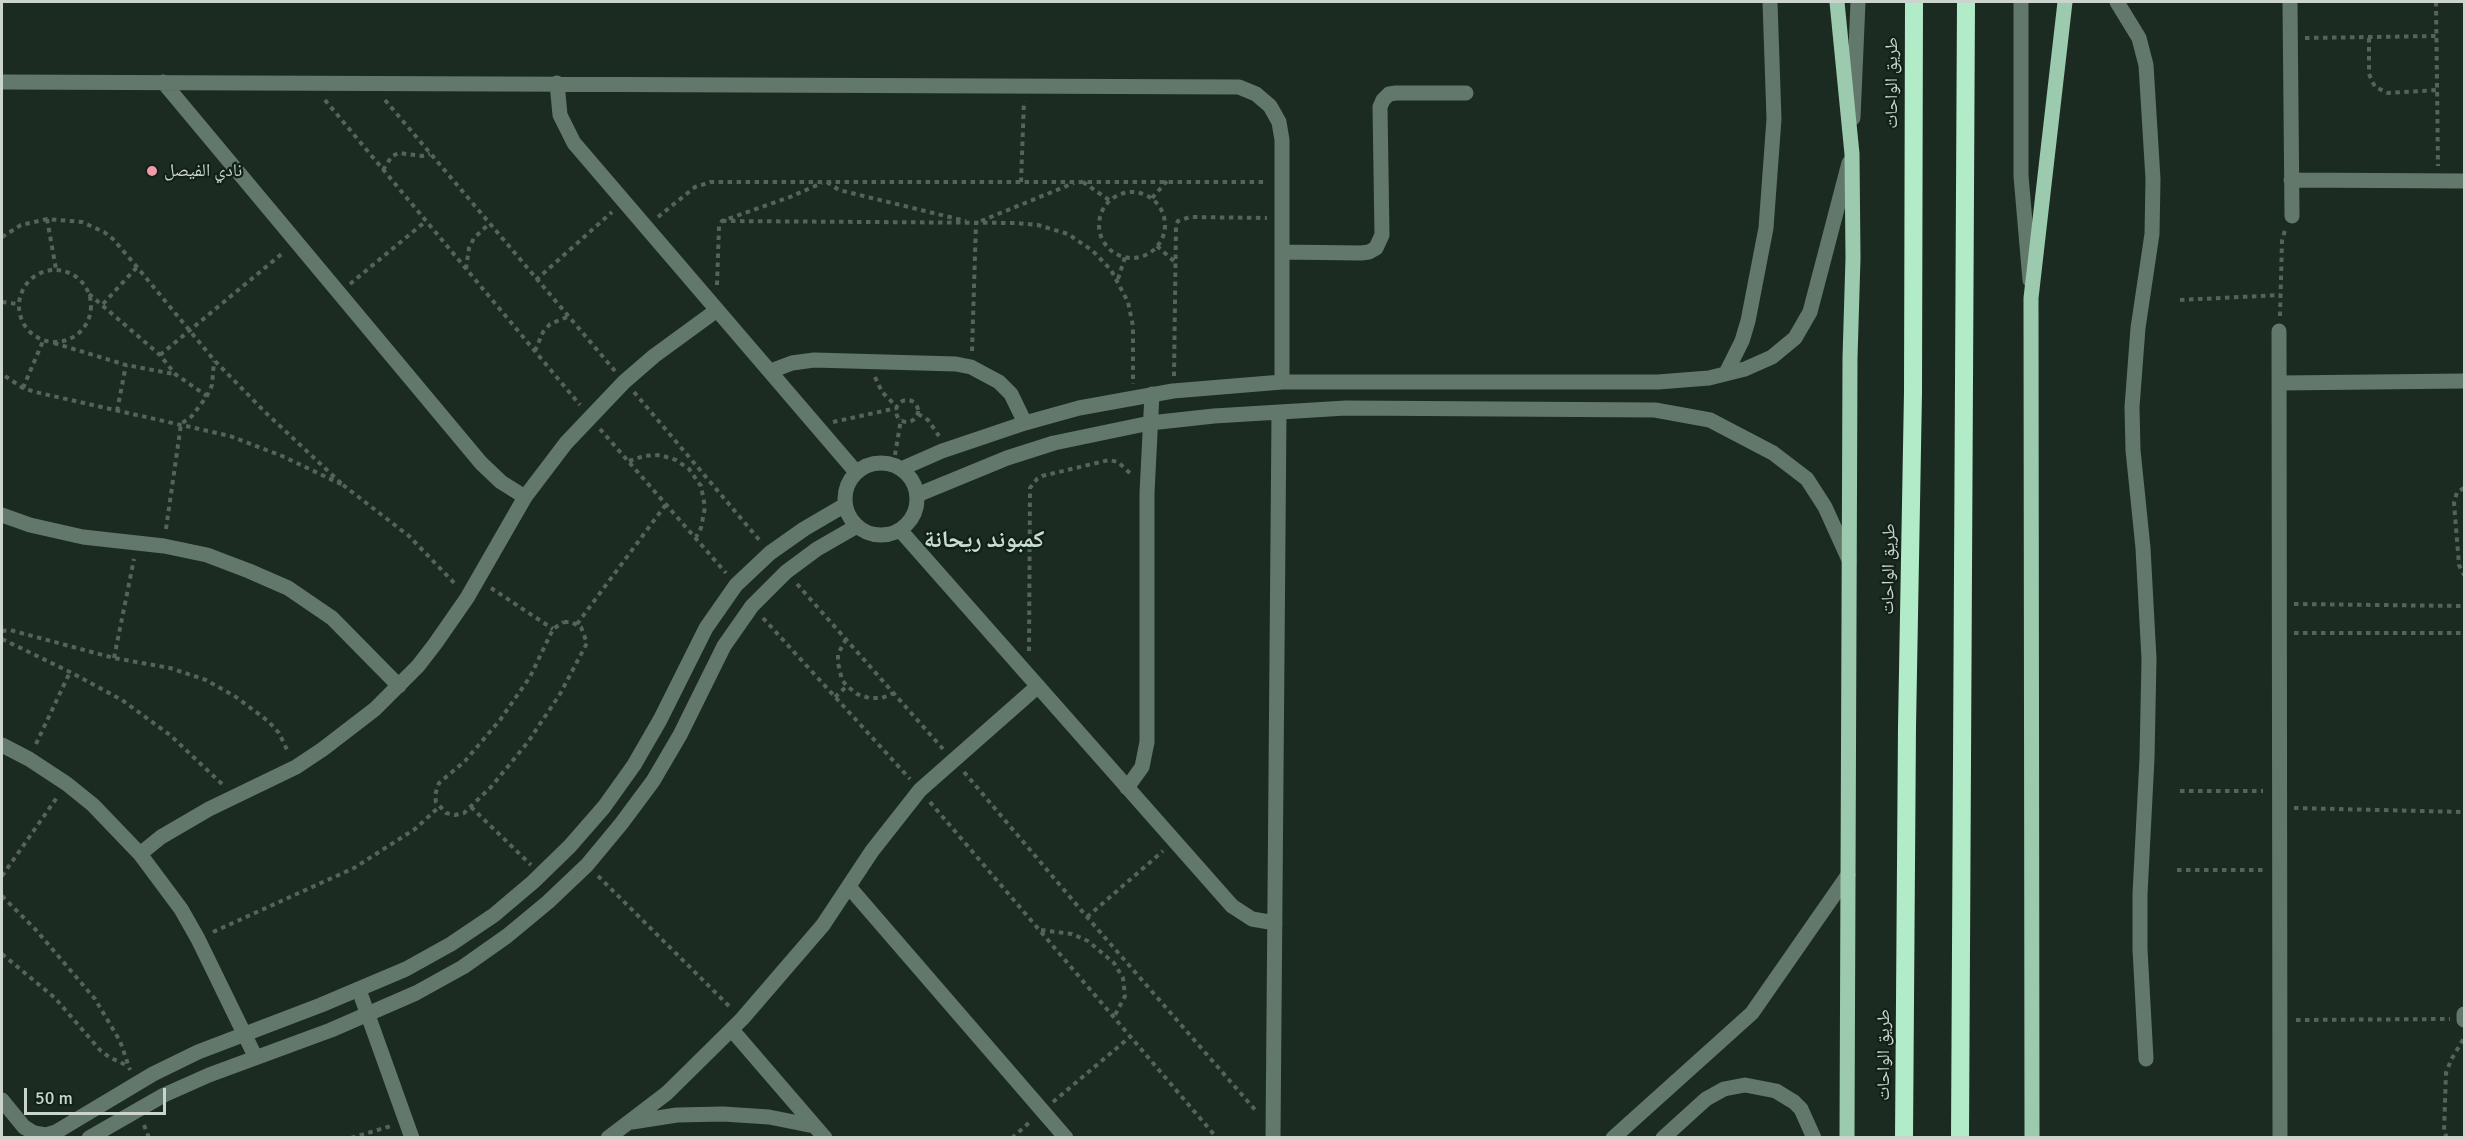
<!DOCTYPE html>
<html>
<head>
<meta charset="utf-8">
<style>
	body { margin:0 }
	#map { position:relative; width:2466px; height:1139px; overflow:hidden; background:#1c2b22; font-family:Signika,sans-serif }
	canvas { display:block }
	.frame { position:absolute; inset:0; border:3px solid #cbd5ce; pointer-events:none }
	.scale { position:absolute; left:24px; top:1088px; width:142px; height:27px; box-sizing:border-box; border:3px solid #cbd5ce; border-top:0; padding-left:8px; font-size:18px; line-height:21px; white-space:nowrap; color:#cbd5ce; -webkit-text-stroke:4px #122118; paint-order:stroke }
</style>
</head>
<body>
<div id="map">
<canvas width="2466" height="1139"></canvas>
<div class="frame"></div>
<div class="scale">50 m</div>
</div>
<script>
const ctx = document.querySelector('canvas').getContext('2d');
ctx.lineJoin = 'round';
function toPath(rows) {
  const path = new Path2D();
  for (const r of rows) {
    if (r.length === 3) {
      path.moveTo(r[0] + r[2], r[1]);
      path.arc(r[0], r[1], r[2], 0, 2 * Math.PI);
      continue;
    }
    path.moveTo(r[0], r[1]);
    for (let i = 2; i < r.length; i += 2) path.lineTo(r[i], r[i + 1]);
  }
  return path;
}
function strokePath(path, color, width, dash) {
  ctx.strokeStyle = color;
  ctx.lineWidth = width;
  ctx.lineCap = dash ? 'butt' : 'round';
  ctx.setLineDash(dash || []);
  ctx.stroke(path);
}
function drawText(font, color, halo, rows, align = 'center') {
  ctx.font = font + ' Signika,"Noto Naskh Arabic",sans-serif';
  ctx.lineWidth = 4.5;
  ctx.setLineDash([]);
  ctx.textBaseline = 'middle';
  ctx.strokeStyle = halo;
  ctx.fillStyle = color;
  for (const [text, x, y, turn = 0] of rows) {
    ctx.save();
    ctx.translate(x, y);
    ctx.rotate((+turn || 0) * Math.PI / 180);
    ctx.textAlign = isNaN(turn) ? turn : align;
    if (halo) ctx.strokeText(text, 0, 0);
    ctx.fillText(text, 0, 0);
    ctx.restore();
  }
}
strokePath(toPath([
	[2436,2,2438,166],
	[2305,38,2437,36],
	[2369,38,2369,74,2375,87,2388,93,2437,90],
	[325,100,580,405],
	[385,100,615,371],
	[383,170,392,156,399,153,422,156,430,154],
	[827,182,839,190,966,221],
	[1021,182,1024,101],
	[1083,182,1109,200],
	[1132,225,33],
	[1152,198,1167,181],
	[658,217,695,187,711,182,1266,182],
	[47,219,56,269],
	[722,221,1016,223,1038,225,1068,234,1093,251,1111,270,1128,302,1133,326,1133,384],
	[981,221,1074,183],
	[2,237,21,225,47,219,82,222,104,232,113,239,137,267,214,360,265,412,343,485,282,456,230,436,35,392,23,388,2,374],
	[1157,246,1176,263],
	[466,269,469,248,474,238,489,224],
	[55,306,36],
	[1118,279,1125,257],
	[536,280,612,212],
	[350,284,426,221],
	[717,285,719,226,722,221,790,197,822,183],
	[89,294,160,355,175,374,207,396],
	[2180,300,2280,295],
	[2,302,18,304],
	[103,304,137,267],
	[2280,316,2282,241,2285,230],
	[54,343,126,365,174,374],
	[535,351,543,332,550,324,567,317],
	[972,351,976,223],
	[160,355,284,252],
	[1174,376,1176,225,1178,221,1190,217,1267,218],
	[875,377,882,392,897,407],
	[23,388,43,341],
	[634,392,761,542],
	[907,411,11],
	[117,411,126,365],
	[918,414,928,420,939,436],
	[833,422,897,408],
	[600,429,726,573],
	[895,455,901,419],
	[629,461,644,456,660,455,676,460,689,469,701,486,705,507,701,528,696,537],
	[343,485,409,536,457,586],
	[2464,488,2457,492,2454,503,2459,565,2464,575],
	[166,529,181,424,192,416,207,396,212,385,214,361],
	[797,584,943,749],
	[491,588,553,629],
	[2294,604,2464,606],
	[763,618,910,779],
	[564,622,571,622,581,627,587,643,560,694,528,742,491,787,464,813,455,815,446,813,436,802,435,795,439,783,465,761,500,720,530,677,553,629,564,622],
	[577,624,667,503],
	[2,631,10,630,114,658,170,668,206,680,236,697,268,721,279,733,288,752],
	[2294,633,2464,633],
	[2,639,70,672,122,700,170,735,222,784],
	[846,639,838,654,838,663,842,680,847,686,857,694,869,698,882,698,894,693],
	[1029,651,1030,488,1037,479,1042,476,1109,460,1118,462,1131,474],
	[114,658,134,559],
	[835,697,847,686],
	[36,744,70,672],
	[964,772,1087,917,1257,1112],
	[2180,791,2263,791],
	[930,802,1217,1138],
	[471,807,531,865],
	[2294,808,2464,812],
	[2177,870,2264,870],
	[2,876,58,796],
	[598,876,731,1008],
	[2,896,36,930,95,999,120,1041,130,1070],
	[1087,917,1163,851],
	[1041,930,1072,934,1088,941,1114,963,1123,978,1125,996,1114,1017],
	[213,932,354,868,415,829,439,807],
	[2,954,55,998,100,1050,109,1057,128,1066],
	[2296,1020,2450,1019],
	[1053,1102,1131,1036],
	[144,1125,149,1138],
	[351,1138,391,1126],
	[1012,1138,1032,1120],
	[2447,1138,2444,1131,2446,1073,2451,1060,2464,1038]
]), '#56635b', 4, [4.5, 4.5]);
strokePath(toPath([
	[2021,2,2021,176,2030,280],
	[2117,2,2139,38,2146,65,2153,179,2152,234,2138,328,2132,407,2133,450,2143,548,2149,659,2147,758,2140,894,2140,949,2146,1059],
	[2290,2,2292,216],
	[2,82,1239,87,1256,94,1270,106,1279,122,1282,140,1282,382],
	[163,82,481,463,501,482,525,497],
	[557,83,560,115,574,143,856,472],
	[1853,118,1858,2],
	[2291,180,2464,181],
	[1282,252,1361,253,1369,252,1376,248,1382,235,1380,107,1383,100,1389,94,1396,93,1466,93],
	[2279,331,2280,1138],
	[771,371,792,363,814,360,956,364,971,367,999,382,1011,394,1025,423],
	[1726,373,1742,341,1748,321,1766,228,1774,119,1770,2],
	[2280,383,2464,381],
	[881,499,36],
	[901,469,942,451,1025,423,1079,408,1173,391,1282,382,1658,382,1709,378,1745,369,1772,357,1795,338,1810,312,1849,163],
	[917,495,1007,458,1054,443,1150,423,1214,416,1346,408,1655,410,1710,420,1773,453,1807,479,1825,507,1849,560],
	[2,515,30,525,83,537,164,546,207,555,249,571,288,588,332,618,399,686],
	[900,530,1232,906,1252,919,1275,923],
	[2,745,29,759,67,784,93,805,140,854,181,909,198,939,255,1056],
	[1127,788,1142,767,1147,742,1147,493,1152,394],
	[140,854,161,837,209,809,296,767,323,749,375,709,418,666,435,644,467,598,525,497,566,443,624,382,654,356,717,310],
	[850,888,1066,1138],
	[359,990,412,1138],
	[2464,1014,2464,1020],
	[732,1030,825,1138],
	[2,1100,24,1127,34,1133,46,1135,56,1132,153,1074,198,1052,321,1005,406,969,451,944,494,915,533,882,570,846,604,807,634,765,660,720,706,628,736,585,770,553,804,529,845,505],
	[632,1122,677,1115,723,1114,769,1117,814,1126],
	[89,1138,164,1095,209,1075,331,1030,416,993,463,967,507,936,548,902,587,865,621,824,653,781,680,735,724,646,752,606,786,572,817,549,857,526],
	[608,1138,667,1093,742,1019,823,925,872,851,920,790,1038,686],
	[1273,1138,1279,413],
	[1613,1138,1752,1013,1848,875],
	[1663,1138,1706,1099,1724,1089,1745,1085,1776,1091,1794,1102,1801,1109,1814,1138]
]), '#62786a', 15);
strokePath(toPath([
	[1837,2,1852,154,1853,258,1850,358,1847,1138],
	[2032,1138,2031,298,2065,2]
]), '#9bcaae', 15);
strokePath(toPath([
	[1904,1138,1907,727,1913,392,1914,2],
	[1960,1138,1966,2]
]), '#b2ebc8', 18);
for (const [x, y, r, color] of [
	[152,171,6,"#f39aa8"]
]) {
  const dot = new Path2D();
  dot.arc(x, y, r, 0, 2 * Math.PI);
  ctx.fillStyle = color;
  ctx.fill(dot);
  strokePath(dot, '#122118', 2);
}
drawText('18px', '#cbd5ce', '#122118', [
	["طريق الواحات",1892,83,-90],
	["طريق الواحات",1889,569,-89],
	["طريق الواحات",1884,1055,-90]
]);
drawText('18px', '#cbd5ce', '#122118', [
	["نادي الفيصل",164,171]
], 'left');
drawText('bold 24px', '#c9dcd0', '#122118', [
	["كمبوند ريحانة",984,541]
]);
</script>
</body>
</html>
